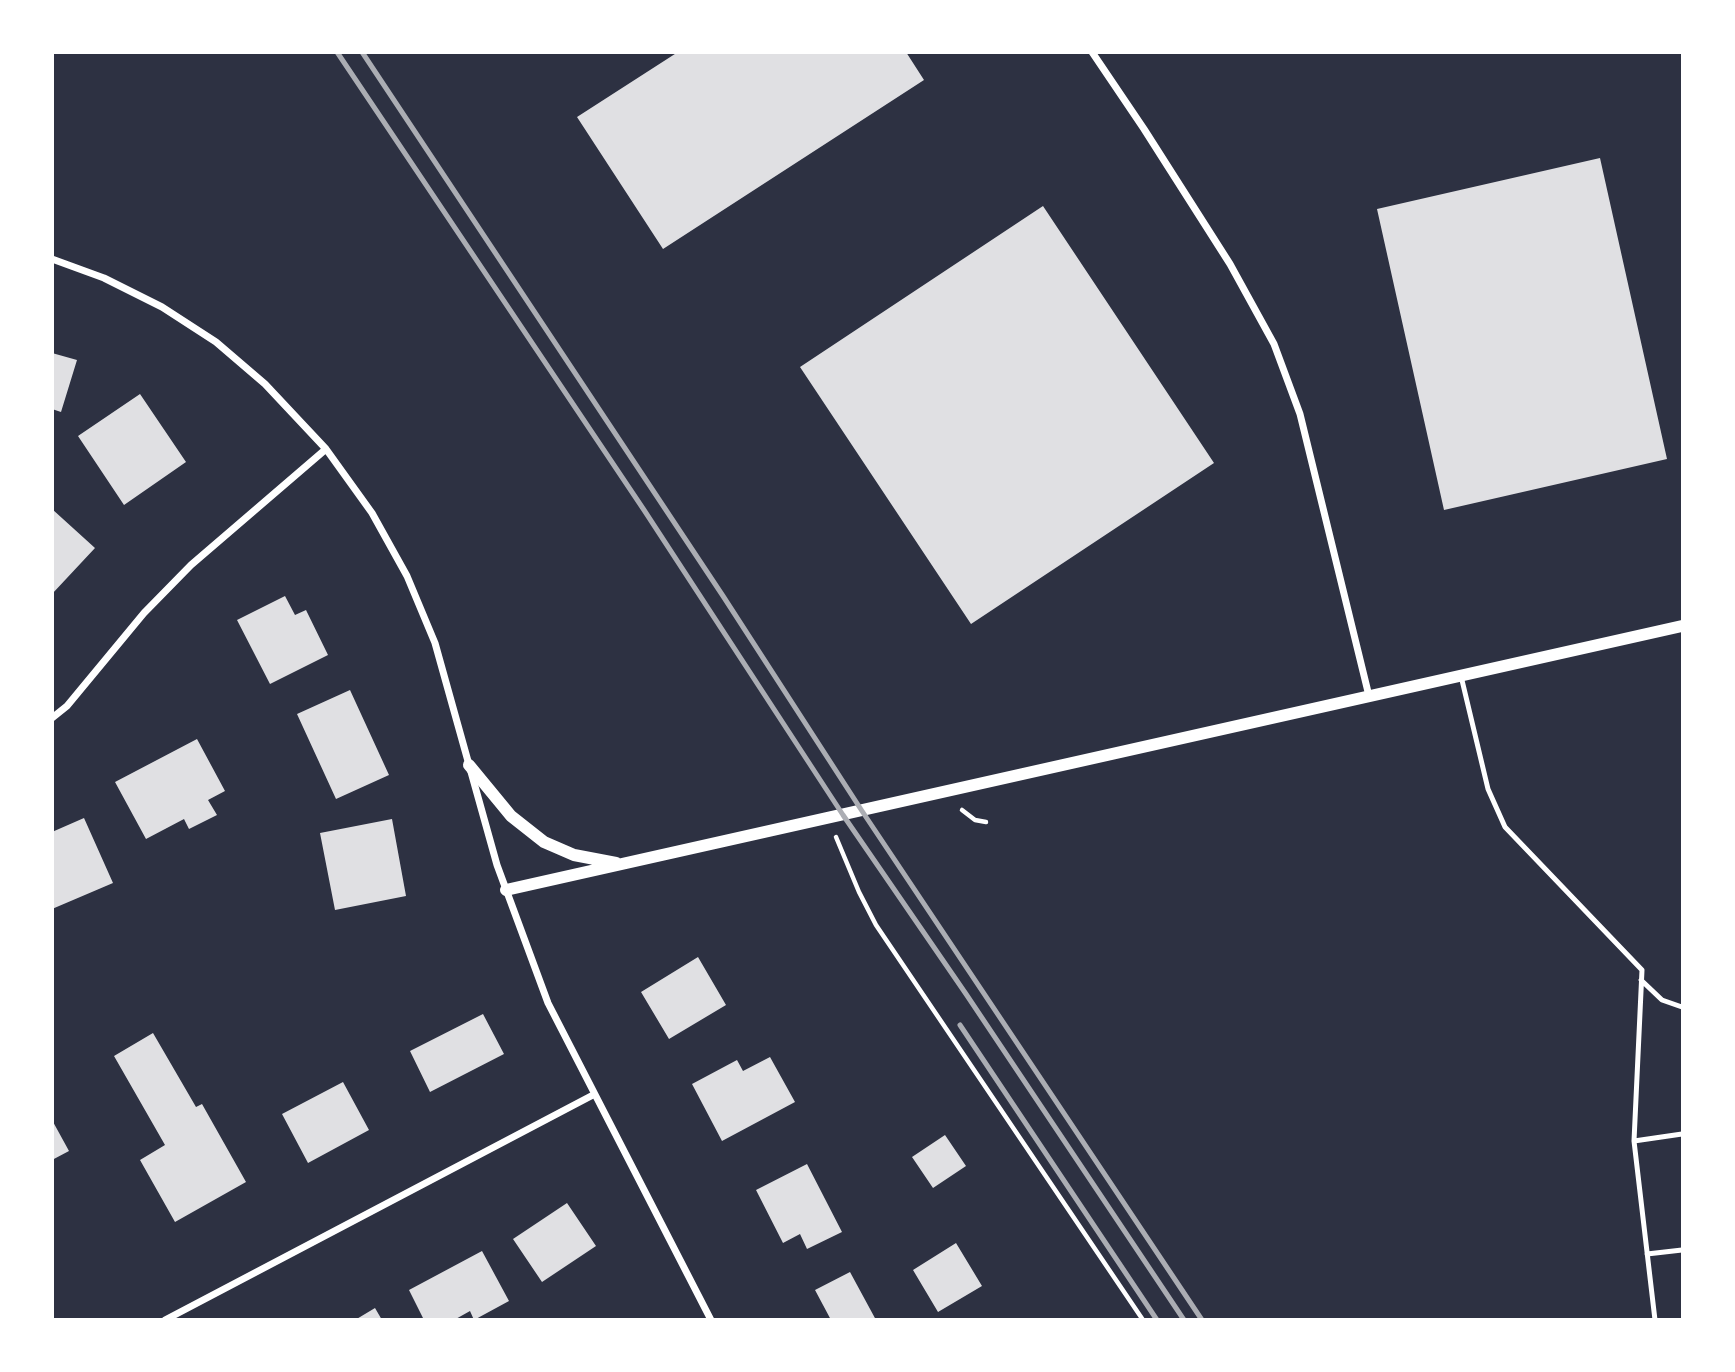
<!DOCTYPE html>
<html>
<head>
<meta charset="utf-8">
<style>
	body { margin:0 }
	#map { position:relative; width:1735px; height:1372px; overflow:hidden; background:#2d3142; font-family:Quicksand,sans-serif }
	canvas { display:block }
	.frame { position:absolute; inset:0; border:54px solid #fff; pointer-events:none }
</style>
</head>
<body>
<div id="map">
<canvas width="1735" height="1372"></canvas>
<div class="frame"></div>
</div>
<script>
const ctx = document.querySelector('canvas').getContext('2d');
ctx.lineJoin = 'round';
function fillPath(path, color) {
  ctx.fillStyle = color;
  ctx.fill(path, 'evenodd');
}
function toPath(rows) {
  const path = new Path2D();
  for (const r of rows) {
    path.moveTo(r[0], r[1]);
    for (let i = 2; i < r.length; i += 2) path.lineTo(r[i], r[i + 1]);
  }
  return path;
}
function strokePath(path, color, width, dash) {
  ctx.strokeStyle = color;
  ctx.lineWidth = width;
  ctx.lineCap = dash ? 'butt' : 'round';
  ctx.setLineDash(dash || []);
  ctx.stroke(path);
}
fillPath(toPath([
	[678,52,906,52,924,80,663,249,577,117],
	[1600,158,1667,459,1444,510,1377,209],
	[1043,206,1214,463,971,624,800,367],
	[52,353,77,360,61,412,52,409],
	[140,394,186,462,124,505,78,436],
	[52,509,95,548,52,594],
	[285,596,295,615,306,610,328,655,270,684,237,620],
	[350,690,389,775,336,799,297,714],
	[197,739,225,791,208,800,217,815,189,829,184,819,146,839,115,782],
	[84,818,113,883,52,909,52,832],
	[392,819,406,896,335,910,320,833],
	[698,957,726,1005,669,1039,641,992],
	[483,1014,504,1054,430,1092,410,1051],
	[153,1033,196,1107,202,1104,246,1182,175,1222,140,1160,165,1145,114,1056],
	[770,1057,795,1102,722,1141,692,1084,737,1060,743,1071],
	[343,1082,369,1130,308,1163,282,1114],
	[52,1120,69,1151,52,1160],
	[945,1135,966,1166,933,1188,912,1157],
	[807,1164,842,1232,807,1249,800,1234,783,1243,756,1190],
	[567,1203,596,1246,542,1282,513,1239],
	[956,1243,982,1286,938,1312,913,1270],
	[482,1251,509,1301,474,1320,470,1311,454,1320,424,1320,409,1290],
	[850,1272,876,1320,831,1320,815,1290],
	[375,1308,382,1320,355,1320]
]), '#e0e0e3');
strokePath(toPath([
	[962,810,975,820,986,822],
	[836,837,859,892,876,925,1143,1320]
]), '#fff', 4.5);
strokePath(toPath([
	[1461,676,1488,789,1505,827,1642,970,1634,1141,1655,1320],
	[1641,980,1662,1000,1682,1007],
	[1634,1141,1682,1134],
	[1647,1254,1682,1250]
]), '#fff', 5);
strokePath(toPath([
	[1092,52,1144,129,1230,264,1274,344,1300,414,1369,696],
	[52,259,104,278,162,307,216,342,265,384,326,449,372,513,407,576,435,643,497,865,548,1003,711,1320],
	[52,718,67,706,144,613,191,565,326,449],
	[165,1320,593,1095]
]), '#fff', 7);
strokePath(toPath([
	[469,765,511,816,544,842,574,855,616,863],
	[506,890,1682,626]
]), '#fff', 12);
strokePath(toPath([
	[337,52,644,510,843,815,966,994,1184,1320],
	[362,52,723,596,862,811,1202,1320],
	[960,1025,1157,1320]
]), '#abadb3', 5);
</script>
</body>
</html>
